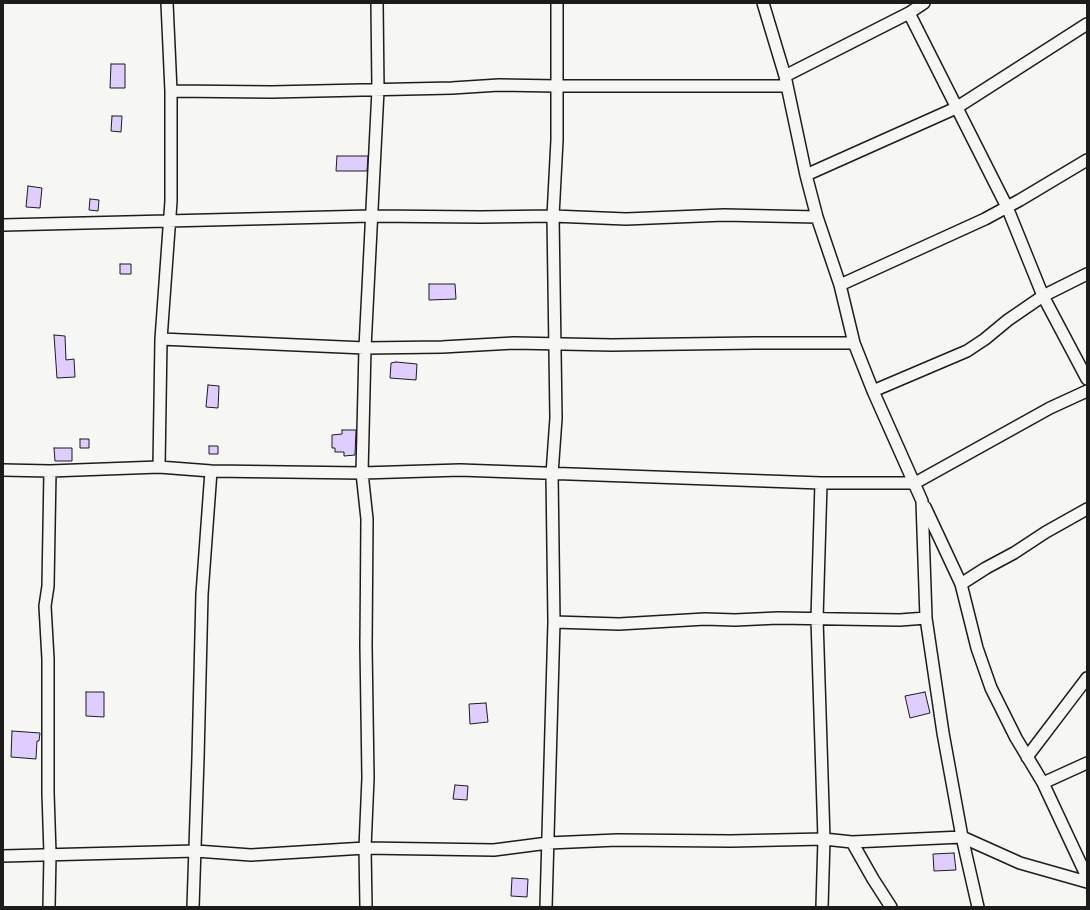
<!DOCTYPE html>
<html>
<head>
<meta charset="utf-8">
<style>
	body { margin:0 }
	#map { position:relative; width:1090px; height:910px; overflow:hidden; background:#f6f6f2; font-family:Pangolin,sans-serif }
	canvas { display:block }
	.frame { position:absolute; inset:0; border:4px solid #1c1c1c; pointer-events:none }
</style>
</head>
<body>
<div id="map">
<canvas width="1090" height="910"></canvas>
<div class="frame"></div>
</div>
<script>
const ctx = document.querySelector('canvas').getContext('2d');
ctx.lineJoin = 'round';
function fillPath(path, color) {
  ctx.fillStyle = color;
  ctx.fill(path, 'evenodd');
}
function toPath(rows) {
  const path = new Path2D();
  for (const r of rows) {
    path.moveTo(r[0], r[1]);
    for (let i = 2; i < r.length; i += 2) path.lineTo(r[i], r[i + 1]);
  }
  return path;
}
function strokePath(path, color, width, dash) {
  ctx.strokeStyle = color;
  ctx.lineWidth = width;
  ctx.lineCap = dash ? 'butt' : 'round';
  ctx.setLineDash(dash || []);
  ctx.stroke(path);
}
const building = toPath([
	[111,64,125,64,125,88,110,88,111,64],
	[112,116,122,116,121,132,111,131,112,116],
	[337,156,368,156,367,171,336,171,337,156],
	[28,186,42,188,40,208,26,207,28,186],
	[90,199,99,200,98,211,89,210,90,199],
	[120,264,131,264,131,274,120,274,120,264],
	[429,284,455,284,456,299,429,300,429,284],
	[54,335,65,336,66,360,74,359,75,377,57,378,54,335],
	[396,362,417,364,416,380,390,378,391,363,396,362],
	[208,385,219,386,218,408,206,407,208,385],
	[342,430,356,430,355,455,344,456,344,452,335,452,335,448,332,448,332,435,342,434,342,430],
	[80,439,89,439,89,448,80,448,80,439],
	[209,446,218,446,218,454,209,454,209,446],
	[54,448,72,448,72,461,55,461,54,448],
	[86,692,104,692,104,717,86,716,86,692],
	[925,692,930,713,910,718,905,696,925,692],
	[486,703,488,722,470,724,469,704,486,703],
	[12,731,40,733,39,741,37,741,36,759,11,757,12,731],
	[455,785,468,786,467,800,453,799,455,785],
	[954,853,956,870,934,871,933,854,954,853],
	[512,878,528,879,527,897,511,896,512,878]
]);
fillPath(building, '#decdfe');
strokePath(building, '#1c1c1c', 1);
const street = toPath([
	[763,3,785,76,806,175,817,217,840,285,854,343,873,391,922,501,926,618,943,733,962,837,978,907],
	[909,13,1007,207,1043,296,1087,379],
	[785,76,909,13,924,3],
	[171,91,272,92,452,88,499,85,557,86,787,86],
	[806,175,956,108,1087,24],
	[3,225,371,216,481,217,553,216,626,219,724,215,817,217],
	[840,285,985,219,1020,200,1087,160],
	[161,339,365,348,442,347,514,343,612,345,755,343,854,343],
	[873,391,967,351,985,339,1008,320,1043,296,1087,274],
	[159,467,161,339,171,201,171,91,167,3],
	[3,470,50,471,159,467,211,471,362,473,460,470,821,483,915,483,1050,408,1087,391],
	[821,483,817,619,824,839,822,907],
	[925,507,961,584,977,648,991,688,1016,738,1043,783,1087,877],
	[961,584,986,568,1014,553,1046,532,1087,509],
	[554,622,619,624,705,619,735,620,778,618,900,620,926,618],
	[1027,757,1087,678],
	[1043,783,1087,763],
	[852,842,873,879,891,907],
	[3,856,196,851,251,855,365,848,494,850,548,843,617,840,731,841,824,839,852,842,962,837,1020,863,1087,882],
	[49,907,50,854,48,793,48,659,45,606,48,586,50,471],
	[193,907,198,758,202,594,211,471],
	[366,907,365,848,368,778,366,646,367,519,362,473,365,348,378,90,377,3],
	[546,907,554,622,552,474,556,418,553,216,557,140,557,3]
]);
strokePath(street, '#1c1c1c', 14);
strokePath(street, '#f6f6f2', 11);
</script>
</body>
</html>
